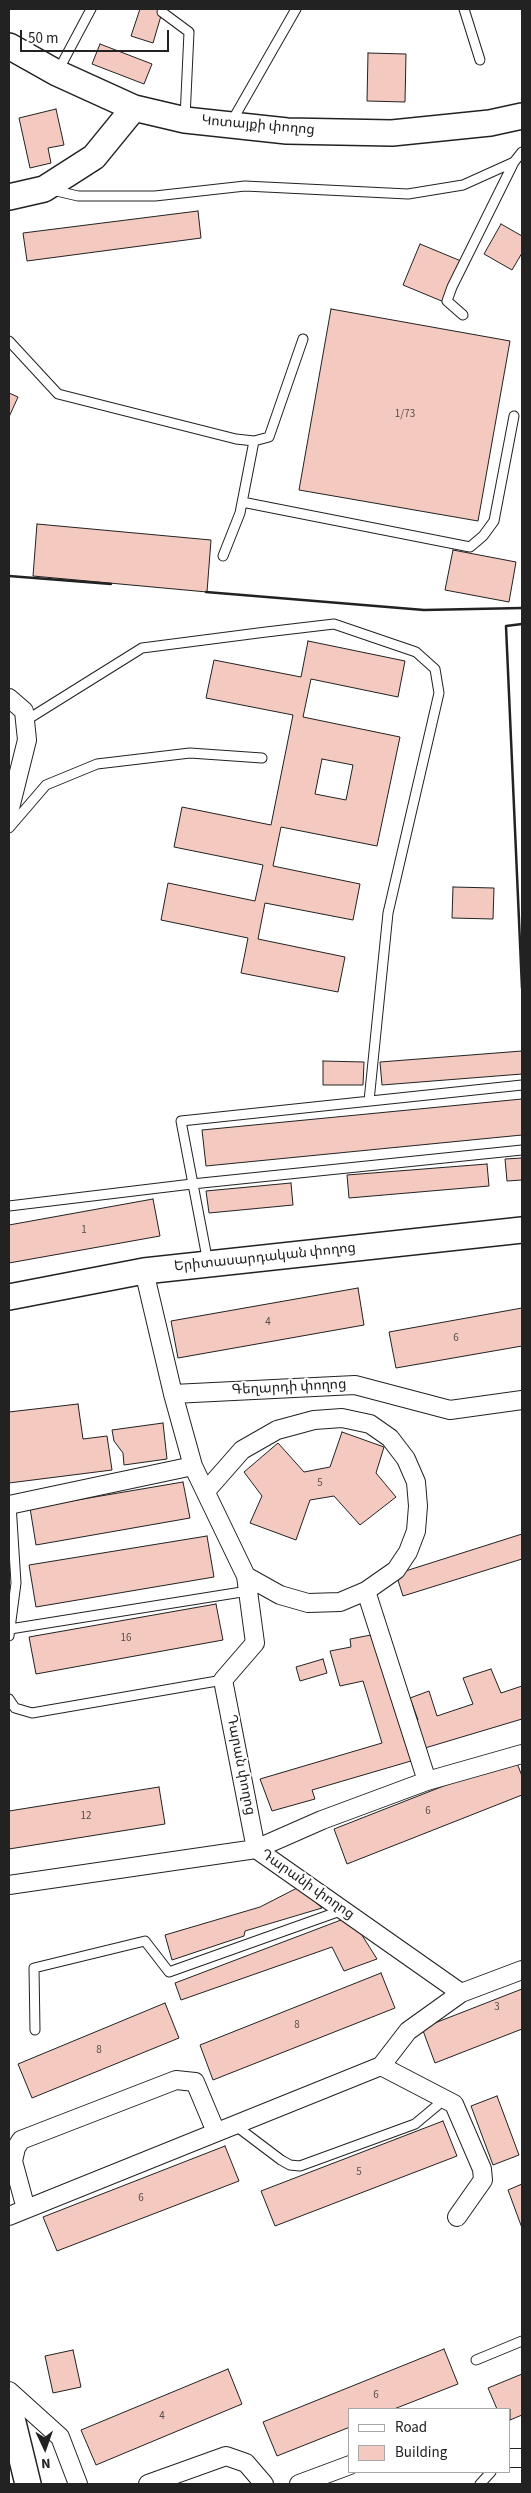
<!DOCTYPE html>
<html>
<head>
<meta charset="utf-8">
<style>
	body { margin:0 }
	#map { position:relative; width:531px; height:2493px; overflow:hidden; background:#fff; font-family:"Source Sans 3",sans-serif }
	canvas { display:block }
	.frame { position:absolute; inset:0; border:10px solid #222; pointer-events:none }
	.legend { position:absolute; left:348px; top:2408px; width:162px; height:65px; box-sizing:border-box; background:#fff; border:1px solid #a7a7a7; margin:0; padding:6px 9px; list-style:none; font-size:15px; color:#222 }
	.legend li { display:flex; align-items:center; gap:10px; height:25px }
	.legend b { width:25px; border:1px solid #a7a7a7 }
	.north { position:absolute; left:20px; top:2423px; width:50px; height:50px; -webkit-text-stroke:4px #fff; paint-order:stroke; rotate:177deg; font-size:14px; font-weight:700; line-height:20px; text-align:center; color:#222 }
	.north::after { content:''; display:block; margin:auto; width:18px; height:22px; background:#222; clip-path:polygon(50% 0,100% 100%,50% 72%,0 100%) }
	.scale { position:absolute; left:20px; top:30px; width:149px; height:22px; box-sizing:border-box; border:2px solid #222; border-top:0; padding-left:6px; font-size:15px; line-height:18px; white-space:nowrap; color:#222; -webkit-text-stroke:4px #fff; paint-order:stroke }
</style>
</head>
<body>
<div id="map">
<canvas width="531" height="2493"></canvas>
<div class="frame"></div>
<ul class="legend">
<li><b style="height:6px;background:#fff"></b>Road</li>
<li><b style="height:14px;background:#f3c9c0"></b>Building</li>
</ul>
<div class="north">N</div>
<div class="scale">50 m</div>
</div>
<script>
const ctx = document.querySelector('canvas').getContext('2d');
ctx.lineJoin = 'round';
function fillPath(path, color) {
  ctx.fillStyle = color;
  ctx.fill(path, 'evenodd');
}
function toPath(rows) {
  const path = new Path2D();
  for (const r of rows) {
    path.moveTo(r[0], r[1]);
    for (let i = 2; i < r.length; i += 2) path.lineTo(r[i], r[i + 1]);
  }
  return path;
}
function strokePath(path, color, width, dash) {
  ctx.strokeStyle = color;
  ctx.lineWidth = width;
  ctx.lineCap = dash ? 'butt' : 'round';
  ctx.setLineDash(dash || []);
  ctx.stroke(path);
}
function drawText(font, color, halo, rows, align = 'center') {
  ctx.font = font + ' "Source Sans 3","Noto Sans Armenian",sans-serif';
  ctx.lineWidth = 4;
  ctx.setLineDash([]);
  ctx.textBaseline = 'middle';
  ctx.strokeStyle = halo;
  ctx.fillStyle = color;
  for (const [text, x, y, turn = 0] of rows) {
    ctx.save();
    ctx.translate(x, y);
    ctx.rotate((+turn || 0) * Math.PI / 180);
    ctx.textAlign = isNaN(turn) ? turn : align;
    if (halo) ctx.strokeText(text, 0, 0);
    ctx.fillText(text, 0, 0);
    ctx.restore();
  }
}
const building = toPath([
	[140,9,163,9,153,43,131,36,140,9],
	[100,44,152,64,144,84,92,64,100,44],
	[368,53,406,54,405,102,367,101,368,53],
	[56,109,64,145,48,148,51,163,30,168,19,118,56,109],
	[198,211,201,238,27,261,23,233,198,211],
	[501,224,522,236,522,253,512,270,484,254,501,224],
	[420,244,461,261,444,302,403,285,420,244],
	[331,309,510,341,478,521,299,490,331,309],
	[9,393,18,397,9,417,9,393],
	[37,524,211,540,207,592,33,576,37,524],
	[453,550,516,562,509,602,445,590,453,550],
	[308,641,405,661,398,697,311,679,303,717,400,737,377,846,281,827,273,866,360,884,353,920,265,903,258,939,345,957,338,992,241,973,248,938,161,920,168,883,255,901,263,865,174,847,182,807,271,825,293,715,206,698,214,660,301,677,308,641],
	[322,759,353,765,346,800,315,794,322,759],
	[453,887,494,888,493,919,452,918,453,887],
	[522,1051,522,1074,382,1085,380,1062,522,1051],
	[323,1061,364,1062,363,1085,323,1085,323,1061],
	[522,1099,522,1135,206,1166,202,1130,522,1099],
	[522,1158,522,1180,507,1181,505,1159,522,1158],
	[487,1164,489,1186,349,1198,347,1175,487,1164],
	[291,1183,293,1205,209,1213,206,1191,291,1183],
	[153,1199,160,1236,9,1263,9,1225,153,1199],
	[358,1288,364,1325,178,1358,171,1321,358,1288],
	[522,1308,522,1346,396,1368,389,1332,522,1308],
	[78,1404,83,1439,107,1436,112,1470,9,1483,9,1412,78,1404],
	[163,1423,167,1459,124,1465,123,1453,114,1441,112,1430,163,1423],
	[342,1432,384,1447,376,1473,396,1497,360,1525,334,1496,310,1500,296,1540,250,1523,262,1496,244,1472,278,1443,304,1472,330,1467,342,1432],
	[183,1482,190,1518,36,1545,30,1508,183,1482],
	[522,1534,522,1559,403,1596,396,1574,522,1534],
	[207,1536,214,1577,36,1607,29,1565,207,1536],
	[216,1604,223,1640,36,1674,29,1637,216,1604],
	[371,1635,411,1761,312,1790,315,1799,272,1811,260,1779,382,1743,363,1681,340,1686,330,1651,351,1647,350,1639,371,1635],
	[323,1659,327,1673,300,1681,296,1667,323,1659],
	[491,1669,501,1693,522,1686,522,1719,425,1748,414,1721,418,1720,410,1698,429,1691,437,1716,473,1704,463,1678,491,1669],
	[515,1758,522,1776,522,1795,347,1864,334,1829,515,1758],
	[159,1787,165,1824,9,1849,9,1811,159,1787],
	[299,1887,322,1908,245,1931,244,1936,172,1960,165,1935,260,1907,299,1887],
	[341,1920,360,1932,377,1959,344,1971,332,1947,181,2000,175,1983,341,1920],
	[381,1973,395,2008,213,2080,200,2045,381,1973],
	[522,1989,522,2029,435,2063,422,2028,522,1989],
	[165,2003,179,2038,32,2098,18,2064,165,2003],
	[497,2096,519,2155,493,2165,471,2106,497,2096],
	[443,2121,457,2156,275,2226,261,2191,443,2121],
	[225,2146,239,2181,57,2251,43,2217,225,2146],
	[522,2184,522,2228,508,2190,522,2184],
	[444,2349,458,2384,394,2409,350,2409,350,2427,277,2456,263,2422,444,2349],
	[73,2350,81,2387,53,2393,45,2356,73,2350],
	[228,2369,242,2404,96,2465,81,2430,228,2369],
	[522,2374,522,2415,510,2420,510,2409,497,2409,488,2388,522,2374]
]);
fillPath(building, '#f3c9c0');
strokePath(building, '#222', 1);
const lane = toPath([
	[464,9,480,60],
	[162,12,189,32,185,118],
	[58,71,91,9],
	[232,121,296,9],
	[52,190,78,196,155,196,245,186,408,194,463,185,514,162,522,152],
	[463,315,447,301,452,287,514,162],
	[9,341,58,394,236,439,254,441,269,437,303,339],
	[242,502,470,547,483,536,494,521,514,416],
	[223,556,240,513,254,441],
	[25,721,142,648,266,632,334,624,416,652,435,669,439,693,388,913,369,1101],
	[9,828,46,785,97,764,190,753,262,758],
	[9,1206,192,1184,522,1150],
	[208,1263,181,1121,522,1085],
	[10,1629,248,1591],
	[9,1636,16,1583,11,1504],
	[9,1699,15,1708,32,1713,223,1680],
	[35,2030,34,1968,145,1941,169,1972,343,1910],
	[236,2126,281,2160,290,2165,300,2166,415,2124,445,2099],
	[476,2360,522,2341],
	[480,2484,491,2472]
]);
const street = toPath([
	[9,698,24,711,27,740,9,812],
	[144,1271,173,1394,193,1466,246,1576,255,1643,223,1680,256,1849,322,1820,427,1781,522,1754],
	[173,1394,355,1385,450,1410,522,1400],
	[206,1491,242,1450,277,1430,314,1420,342,1418,370,1424,390,1438,406,1459,416,1482,418,1506,416,1531,408,1552,396,1570,366,1591,340,1602,308,1603,280,1595,246,1576],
	[9,1505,193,1466],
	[366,1591,427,1781],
	[9,1885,256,1849,461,1993,522,1970],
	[381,2066,408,2031,461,1993],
	[26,2209,13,2161,16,2148,21,2140,176,2080,195,2082,216,2132],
	[9,2216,381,2066,454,2104,482,2169,483,2180,457,2217],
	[9,2391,60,2437,78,2484],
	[510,2458,522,2458],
	[148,2484,226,2456,246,2463,264,2484],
	[299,2484,350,2465]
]);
const secondary = toPath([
	[9,46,57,73,134,108,185,120,287,131,392,133,490,123,522,116],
	[9,197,44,189,94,157,134,108],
	[9,1297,144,1271,522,1230],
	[9,2406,28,2484]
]);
strokePath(lane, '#222', 11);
strokePath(street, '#222', 20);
strokePath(secondary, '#222', 28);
strokePath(lane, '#fff', 9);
strokePath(street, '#fff', 18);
strokePath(secondary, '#fff', 25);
strokePath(toPath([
	[9,576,111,584],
	[206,592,424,610,522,608],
	[522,624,506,626,522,988]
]), '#222', 2.5);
drawText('11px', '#564c4a', null, [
	["1/73",405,415],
	["1",84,1231],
	["4",268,1323],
	["6",456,1339],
	["5",320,1484],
	["16",126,1639],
	["6",428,1812],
	["12",86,1817],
	["3",497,2008],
	["8",297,2026],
	["8",99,2051],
	["5",359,2173],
	["6",141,2199],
	["6",376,2396],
	["4",162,2417]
]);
drawText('14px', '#222', '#fff', [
	["Կոտայքի փողոց",258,126,5],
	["Երիտասարդական փողոց",265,1258,-6],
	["Գեղարդի փողոց",289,1388,-3],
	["Դարան փողոց",240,1765,79],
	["Դարանի փողոց",307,1885,35]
]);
</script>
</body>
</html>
